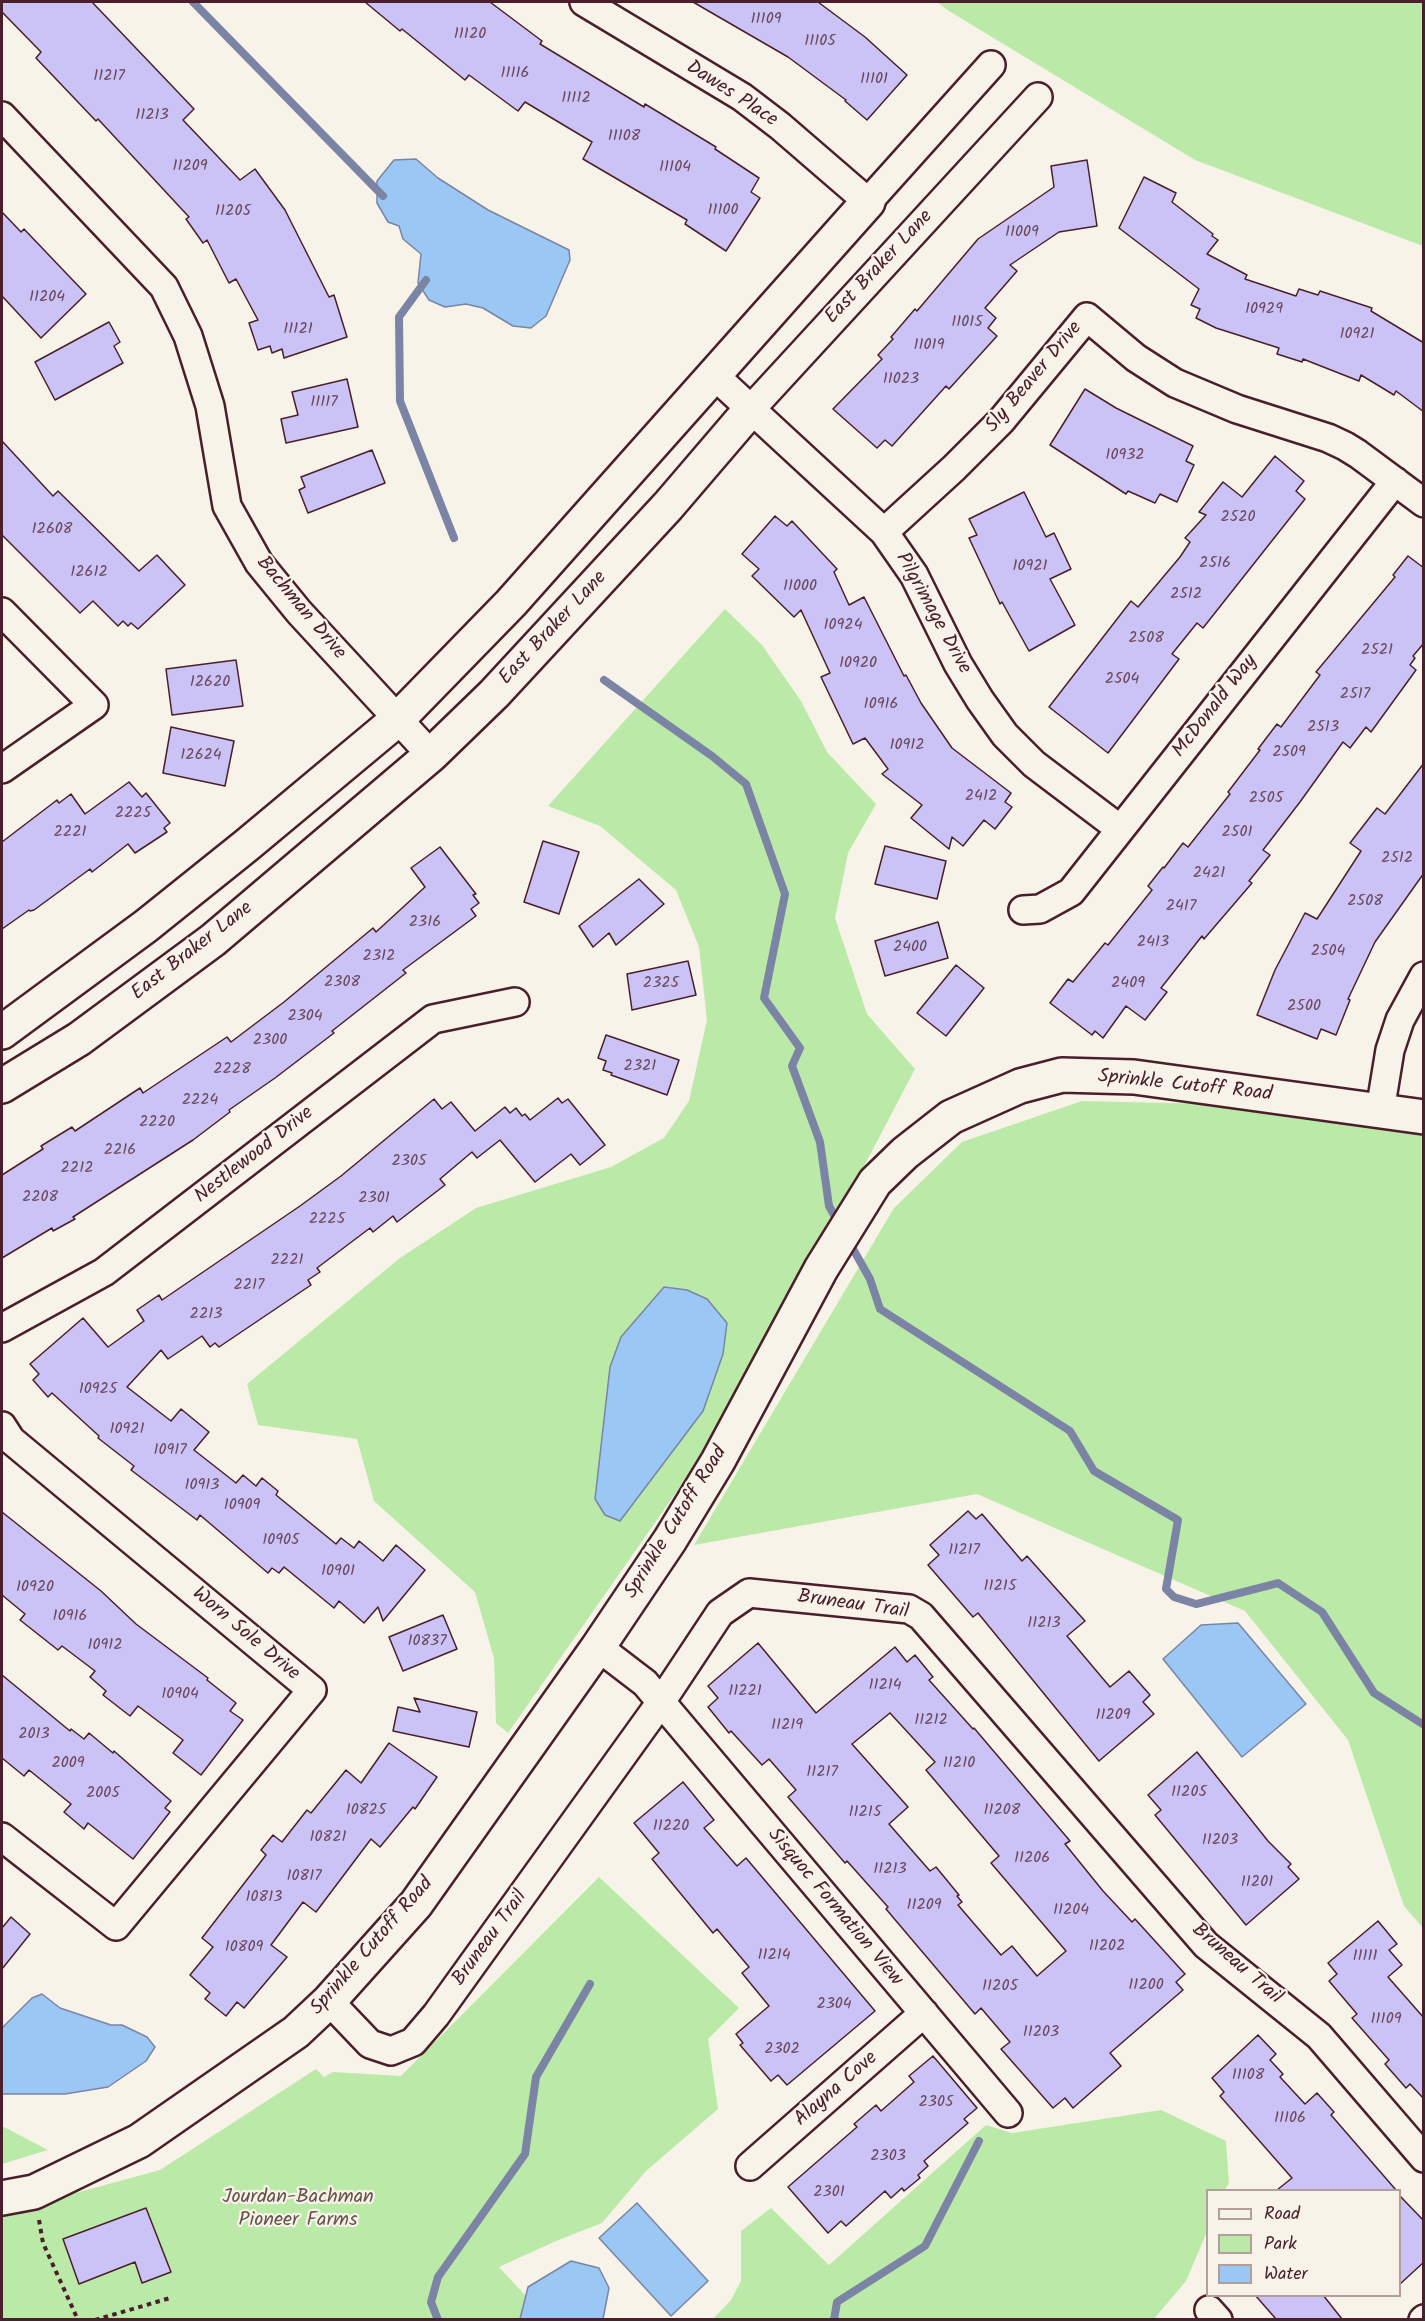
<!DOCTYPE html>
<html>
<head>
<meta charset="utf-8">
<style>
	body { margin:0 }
	#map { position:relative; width:1425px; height:2321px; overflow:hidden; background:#f7f3e8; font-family:Kalam,sans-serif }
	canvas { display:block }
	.frame { position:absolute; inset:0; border:3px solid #4a1f2b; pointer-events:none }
	.legend { position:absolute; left:1206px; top:2189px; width:195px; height:108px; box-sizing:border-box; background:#f7f3e8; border:2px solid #b29e9c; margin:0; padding:8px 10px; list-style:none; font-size:18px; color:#4a1f2b }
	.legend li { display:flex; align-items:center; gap:12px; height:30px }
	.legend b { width:30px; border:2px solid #b29e9c }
</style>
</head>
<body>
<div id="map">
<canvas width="1425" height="2321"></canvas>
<div class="frame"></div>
<ul class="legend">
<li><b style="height:8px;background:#f7f3e8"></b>Road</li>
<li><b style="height:16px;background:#bbeaa8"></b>Park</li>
<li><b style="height:16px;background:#9bc7f4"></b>Water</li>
</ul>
</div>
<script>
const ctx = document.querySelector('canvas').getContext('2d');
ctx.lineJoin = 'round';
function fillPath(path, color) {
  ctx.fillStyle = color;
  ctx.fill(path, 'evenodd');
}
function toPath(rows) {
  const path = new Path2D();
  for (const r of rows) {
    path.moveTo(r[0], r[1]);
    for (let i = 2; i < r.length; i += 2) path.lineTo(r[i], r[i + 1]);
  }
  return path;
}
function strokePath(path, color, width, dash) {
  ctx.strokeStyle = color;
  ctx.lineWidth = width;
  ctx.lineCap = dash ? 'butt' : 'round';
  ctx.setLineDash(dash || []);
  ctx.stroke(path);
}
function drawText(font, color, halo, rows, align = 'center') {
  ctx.font = font + ' Kalam,sans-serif';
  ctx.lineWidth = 4.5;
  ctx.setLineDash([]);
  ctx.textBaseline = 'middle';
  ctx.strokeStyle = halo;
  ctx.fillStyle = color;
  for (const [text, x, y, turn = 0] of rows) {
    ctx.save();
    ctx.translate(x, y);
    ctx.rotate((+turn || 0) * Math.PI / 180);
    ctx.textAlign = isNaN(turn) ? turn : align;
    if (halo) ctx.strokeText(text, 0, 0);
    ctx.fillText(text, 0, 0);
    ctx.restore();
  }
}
fillPath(toPath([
	[937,2,1423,2,1423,246,1195,160,949,11],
	[725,609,762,645,801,701,827,752,876,804,848,853,835,918,867,1014,915,1069,871,1153,710,1444,508,1733,496,1723,494,1658,475,1592,374,1501,357,1439,258,1425,247,1384,400,1258,476,1208,611,1167,664,1138,689,1101,707,1020,699,947,676,890,600,826,548,806],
	[1082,1101,1423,1109,1423,1928,1404,1906,1348,1740,1245,1611,977,1494,694,1545,894,1208,962,1142],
	[599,1877,739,2008,708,2039,718,2109,646,2171,602,2223,556,2241,499,2267,547,2319,2,2320,2,2213,160,2170,316,2069,324,2077,333,2072,401,2076],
	[1161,2110,1226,2141,1229,2183,1225,2190,1208,2190,1207,2232,1186,2281,1154,2319,713,2319,731,2300,741,2281,741,2231,771,2208,829,2265,986,2125,1012,2133],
	[2,2126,6,2128,48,2150,2,2164]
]), '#bbeaa8');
const water = toPath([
	[416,159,438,178,488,210,569,250,570,260,546,316,531,328,513,326,483,308,466,304,445,307,429,300,418,283,421,254,403,239,399,226,388,222,377,203,377,181,394,160,416,159],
	[664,1287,687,1290,707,1299,727,1323,723,1354,703,1411,620,1521,605,1515,595,1499,610,1367,621,1337,664,1287],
	[1238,1623,1306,1704,1242,1757,1163,1659,1201,1625,1238,1623],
	[42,1994,60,2008,111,2025,122,2025,147,2037,155,2047,146,2061,108,2087,65,2094,2,2094,2,2028,32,1998,42,1994],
	[637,2203,708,2281,671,2316,599,2238,637,2203],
	[571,2261,599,2268,609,2288,603,2319,520,2319,528,2287,571,2261]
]);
fillPath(water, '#9bc7f4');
strokePath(water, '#7b84a4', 1.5);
strokePath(toPath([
	[193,2,383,196],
	[426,280,399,317,400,401,454,538],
	[604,680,712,756,746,784,785,894,764,998,800,1048,792,1066,820,1142,829,1206,839,1224],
	[848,1240,870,1279,880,1309,1070,1431,1094,1471,1178,1520,1166,1589,1174,1597,1196,1604,1278,1583,1322,1612,1374,1693,1424,1725],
	[438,2320,431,2302,438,2277,525,2154,536,2077,590,1984],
	[834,2320,837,2302,925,2246,979,2141]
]), '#7b84a4', 8);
const building = toPath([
	[2,2,92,2,194,109,183,120,240,180,255,169,285,210,329,297,334,295,347,337,284,358,282,349,272,353,270,346,258,350,249,323,258,320,236,279,229,283,207,240,203,243,186,219,189,217,98,119,96,121,36,58,41,52,2,12,2,2],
	[365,2,490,2,542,41,540,44,644,107,645,104,716,147,715,149,759,178,751,192,760,198,726,251,685,224,687,220,583,159,592,142,525,102,518,111,469,75,465,80,402,29,400,31,365,2],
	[693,2,818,2,865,37,907,75,867,120,845,101,846,100,788,57,693,2],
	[1087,160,1097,226,1059,232,1010,265,1017,271,985,308,996,318,988,328,997,336,949,389,946,386,892,446,885,440,877,448,833,409,882,359,878,355,893,339,891,337,915,309,917,311,978,239,1054,187,1051,166,1087,160],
	[1144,177,1176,193,1172,202,1213,234,1212,236,1218,240,1207,254,1247,275,1245,279,1296,296,1299,289,1318,295,1320,291,1372,308,1371,311,1424,343,1424,412,1396,391,1394,395,1361,375,1359,381,1303,359,1302,362,1277,354,1279,348,1216,328,1196,318,1200,309,1191,305,1199,289,1119,228,1144,177],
	[2,212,21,232,24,229,86,294,41,338,2,296,2,212],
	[109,322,120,342,114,346,123,363,55,400,35,362,109,322],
	[347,379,358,427,286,443,281,419,298,415,292,392,347,379],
	[1085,389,1116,408,1193,446,1186,461,1194,465,1177,502,1160,494,1155,503,1128,491,1126,494,1050,445,1085,389],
	[2,441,53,496,58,491,139,571,157,555,185,585,138,629,131,623,128,626,123,621,118,626,93,601,80,613,2,535,2,441],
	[372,450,385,483,308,513,299,490,305,487,301,477,372,450],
	[1275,456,1304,481,1296,491,1305,499,1203,628,1197,623,1172,654,1179,659,1108,753,1049,707,1131,601,1138,607,1180,557,1190,542,1185,538,1206,515,1199,512,1223,482,1242,497,1275,456],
	[1024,492,1046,537,1054,533,1071,569,1050,579,1075,625,1029,651,1002,602,1000,604,969,538,977,535,969,519,1024,492],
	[775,516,787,526,792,521,837,569,834,572,849,605,864,597,904,676,906,675,921,703,952,748,1011,793,1005,802,1012,807,995,829,984,820,963,846,952,837,949,849,911,818,922,805,882,774,888,769,865,738,853,744,821,677,830,673,801,610,794,617,752,576,759,569,742,554,775,516],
	[1408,556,1424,568,1424,643,1413,656,1415,658,1410,665,1416,670,1371,732,1366,727,1350,748,1343,742,1300,802,1263,850,1270,855,1249,881,1252,883,1204,939,1202,936,1161,988,1167,992,1145,1020,1126,1006,1103,1038,1095,1031,1092,1035,1050,1003,1068,979,1073,982,1105,943,1108,945,1152,890,1148,886,1163,867,1164,868,1183,843,1188,847,1230,794,1228,792,1260,750,1258,749,1277,724,1281,727,1320,675,1316,672,1395,577,1393,575,1408,556],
	[236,660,243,706,172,715,166,669,236,660],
	[171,727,234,741,225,786,163,773,171,727],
	[1424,763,1424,873,1375,942,1348,999,1350,1000,1336,1035,1321,1029,1317,1039,1257,1015,1275,970,1305,913,1317,919,1361,851,1350,843,1377,808,1385,814,1424,763],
	[129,782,142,797,146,793,170,823,164,828,167,832,135,853,128,844,92,872,90,869,34,910,30,911,29,910,2,929,2,842,57,800,59,803,71,794,85,814,129,782],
	[543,841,579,852,559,914,524,902,543,841],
	[885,846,946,861,937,899,875,884,885,846],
	[440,847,476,894,473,895,479,903,471,909,476,916,403,970,406,973,332,1031,334,1033,275,1078,229,1110,230,1112,193,1140,73,1217,75,1219,53,1231,52,1228,2,1258,2,1175,43,1149,41,1146,72,1127,75,1131,140,1088,143,1093,227,1037,231,1042,284,1002,373,928,376,932,425,887,411,868,440,847],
	[639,879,664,904,616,945,609,933,593,947,579,926,639,879],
	[938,922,948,958,885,976,875,941,938,922],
	[688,961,696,995,632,1010,627,974,688,961],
	[956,965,984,988,946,1036,917,1013,956,965],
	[606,1035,679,1060,667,1095,611,1075,612,1073,603,1070,606,1061,598,1058,606,1035],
	[558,1098,562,1103,568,1099,605,1145,580,1165,571,1154,535,1182,500,1140,477,1158,472,1152,440,1179,445,1185,397,1222,393,1216,373,1232,370,1228,317,1268,320,1272,308,1280,311,1285,219,1347,215,1343,210,1347,202,1336,168,1359,161,1350,127,1387,171,1421,181,1409,209,1432,194,1450,236,1483,243,1475,256,1486,262,1478,278,1491,276,1495,336,1544,341,1538,354,1548,359,1541,383,1561,396,1545,425,1570,383,1621,378,1607,364,1623,339,1601,334,1608,284,1567,279,1573,272,1568,268,1573,200,1515,197,1520,131,1470,134,1466,98,1438,99,1436,52,1393,48,1397,33,1380,39,1374,30,1364,83,1318,108,1347,144,1321,137,1310,159,1295,162,1300,300,1206,341,1176,434,1099,442,1109,451,1102,475,1131,505,1107,510,1113,516,1108,522,1116,525,1114,530,1120,558,1098],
	[968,1511,976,1519,982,1514,1022,1561,1027,1556,1085,1621,1067,1636,1110,1687,1129,1671,1150,1695,1143,1702,1154,1714,1099,1761,978,1613,973,1617,928,1565,939,1555,930,1545,968,1511],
	[2,1512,101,1591,136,1624,208,1678,207,1680,236,1703,230,1711,243,1720,201,1775,173,1753,183,1740,138,1706,130,1716,103,1695,106,1691,90,1677,95,1671,62,1646,58,1650,20,1620,25,1614,2,1595,2,1512],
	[443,1615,457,1649,403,1671,389,1637,443,1615],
	[758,1643,816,1713,895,1647,907,1662,915,1655,933,1677,929,1680,973,1729,974,1728,1070,1841,1065,1844,1103,1891,1132,1922,1135,1919,1185,1974,1176,1982,1183,1990,1110,2053,1121,2066,1073,2108,1065,2098,1053,2108,1001,2049,1010,2042,981,2008,975,2014,886,1909,888,1907,847,1861,845,1863,788,1797,796,1790,769,1759,762,1765,731,1731,729,1733,708,1707,718,1698,708,1686,758,1643],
	[890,1713,935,1762,926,1770,999,1856,991,1863,1066,1951,1037,1976,1012,1946,1001,1955,958,1905,962,1902,957,1896,959,1895,936,1867,930,1871,889,1824,908,1807,852,1744,890,1713],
	[2,1675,70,1731,71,1729,84,1739,89,1733,113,1753,114,1751,171,1801,165,1808,170,1812,133,1859,88,1823,84,1829,64,1812,71,1804,29,1770,24,1776,2,1758,2,1675],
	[414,1698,477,1712,469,1747,393,1731,398,1707,420,1712,414,1698],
	[389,1743,437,1777,415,1809,413,1807,380,1847,371,1839,316,1912,303,1902,271,1945,287,1957,244,2008,237,2002,226,2016,205,1999,210,1993,190,1975,213,1947,202,1938,266,1855,261,1850,273,1835,282,1842,307,1810,311,1813,346,1770,361,1783,389,1743],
	[1197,1752,1268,1841,1291,1864,1288,1867,1299,1879,1246,1925,1155,1815,1161,1810,1148,1795,1197,1752],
	[683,1782,714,1820,704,1828,737,1866,746,1858,875,2011,787,2085,778,2075,771,2081,740,2045,743,2043,736,2034,769,2006,742,1973,749,1967,717,1929,713,1933,676,1888,652,1859,659,1853,634,1823,683,1782],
	[11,1917,30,1934,2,1969,2,1928,11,1917],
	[1378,1921,1397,1944,1389,1950,1402,1965,1388,1977,1424,2018,1424,2099,1410,2084,1406,2088,1385,2064,1389,2060,1352,2018,1357,2014,1329,1981,1337,1974,1328,1963,1378,1921],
	[1258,2035,1276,2054,1270,2060,1283,2074,1280,2077,1305,2104,1317,2093,1334,2112,1331,2115,1396,2190,1277,2190,1292,2178,1220,2096,1224,2092,1212,2078,1258,2035],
	[933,2056,977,2108,964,2119,968,2123,924,2161,928,2166,918,2175,920,2178,904,2191,902,2188,891,2198,885,2191,846,2226,841,2221,828,2233,788,2187,857,2127,854,2124,876,2105,881,2111,914,2082,909,2076,933,2056],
	[1400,2196,1424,2221,1424,2262,1400,2284,1400,2196],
	[146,2208,171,2272,142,2283,135,2262,79,2284,63,2239,146,2208],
	[1255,2295,1323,2295,1342,2319,1276,2319,1255,2295]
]);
fillPath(building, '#cbc3f5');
strokePath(building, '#4a1f2b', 1.5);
const minor = toPath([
	[584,2,742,97,780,126,868,202,991,65],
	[2,116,164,287,188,336,210,406,227,506,259,563,299,612,431,755],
	[715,376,884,532,914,575,958,664,980,700,1005,735,1034,764,1120,829],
	[751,409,1038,97],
	[884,532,954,468,1001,421,1087,317,1136,358,1175,383,1237,409,1328,438,1345,446,1358,454,1424,503],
	[2,612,94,705,2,769],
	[1023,910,1040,909,1071,892,1395,481],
	[1380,1111,1390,1050,1400,1020,1424,976],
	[2,1328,104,1272,433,1019,515,1002],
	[2,1426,11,1440,312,1690,116,1926,2,1837],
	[598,1647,645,1683,1008,2113],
	[329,2001,370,2044,391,2051,413,2042,436,2015,661,1702,720,1613,749,1593,909,1609,921,1616,1206,1945,1319,2036,1424,2158],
	[750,2166,924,2013],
	[1209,2310,1218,2320],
	[1423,2320,1424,2319]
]);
const tertiary = toPath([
	[2,1032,146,926,247,845,398,719,511,603,868,202],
	[2,1086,79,1039,213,940,431,755,494,694,668,506,751,409],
	[2,2198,34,2192,139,2141,296,2032,329,2001,416,1904,598,1647,670,1540,718,1461,821,1269,875,1182,905,1153,951,1117,1020,1086,1062,1075,1134,1077,1424,1117]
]);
strokePath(minor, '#4a1f2b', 32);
strokePath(tertiary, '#4a1f2b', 38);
strokePath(toPath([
	[39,2220,43,2243,78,2320],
	[95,2320,170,2298]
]), '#4a1f2b', 4, [4.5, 4.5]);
strokePath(minor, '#f7f3e8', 27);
strokePath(tertiary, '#f7f3e8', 33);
drawText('16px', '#6a485e', null, [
	["11109",766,20],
	["11120",470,35],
	["11105",820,42],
	["11116",515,74],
	["11217",109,77],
	["11101",874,80],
	["11112",576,99],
	["11213",152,116],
	["11108",624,137],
	["11209",190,167],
	["11104",675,168],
	["11100",723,211],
	["11205",233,212],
	["11009",1022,233],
	["11204",47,298],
	["10929",1264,310],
	["11015",967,323],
	["11121",298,330],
	["10921",1357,335],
	["11019",929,346],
	["11023",901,380],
	["11117",324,403],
	["10932",1125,456],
	["2520",1238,518],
	["12608",52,530],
	["2516",1215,564],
	["10921",1030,567],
	["12612",89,573],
	["11000",800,587],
	["2512",1186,595],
	["10924",843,626],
	["2508",1146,639],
	["2521",1377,651],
	["10920",858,664],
	["2504",1122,680],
	["12620",210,683],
	["2517",1355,695],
	["10916",881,705],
	["2513",1323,728],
	["10912",907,746],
	["2509",1289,753],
	["12624",201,756],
	["2412",981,797],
	["2505",1266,799],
	["2225",133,814],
	["2221",70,833],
	["2501",1237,833],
	["2512",1397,859],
	["2421",1209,874],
	["2508",1365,902],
	["2417",1181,907],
	["2316",425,923],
	["2413",1153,943],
	["2400",910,948],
	["2504",1328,952],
	["2312",379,957],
	["2308",342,983],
	["2325",661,984],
	["2409",1128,984],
	["2500",1304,1007],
	["2304",305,1017],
	["2300",270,1041],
	["2321",640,1067],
	["2228",232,1070],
	["2224",200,1101],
	["2220",157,1123],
	["2216",120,1151],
	["2305",409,1162],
	["2212",77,1169],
	["2208",40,1198],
	["2301",374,1199],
	["2225",327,1220],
	["2221",287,1261],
	["2217",249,1286],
	["2213",206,1315],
	["10925",98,1390],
	["10921",127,1430],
	["10917",170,1451],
	["10913",202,1486],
	["10909",242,1506],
	["10905",281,1541],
	["11217",964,1551],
	["10901",338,1572],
	["11215",1000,1587],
	["10920",35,1588],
	["10916",70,1617],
	["11213",1044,1624],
	["10837",427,1642],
	["10912",105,1646],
	["11214",885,1686],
	["11221",745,1692],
	["10904",180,1695],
	["11209",1113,1716],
	["11212",931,1721],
	["11219",787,1726],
	["2013",34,1735],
	["2009",68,1764],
	["11210",959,1764],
	["11217",822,1773],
	["11205",1189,1793],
	["2005",103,1794],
	["10825",366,1811],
	["11208",1002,1811],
	["11215",865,1813],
	["11220",671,1827],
	["10821",328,1838],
	["11203",1220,1841],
	["11206",1032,1859],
	["11213",890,1870],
	["10817",304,1877],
	["11201",1257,1883],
	["10813",264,1898],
	["11209",924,1906],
	["11204",1071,1911],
	["11202",1107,1947],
	["10809",244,1948],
	["11214",774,1956],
	["11111",1365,1957],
	["11200",1146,1986],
	["11205",1000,1987],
	["2304",834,2005],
	["11109",1386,2020],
	["11203",1041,2033],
	["2302",782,2050],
	["11108",1248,2076],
	["2305",936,2103],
	["11106",1290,2119],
	["2303",888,2157],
	["2301",829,2193]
]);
drawText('20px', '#4a1f2b', '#f7f3e8', [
	["Dawes Place",731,95,33],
	["East Braker Lane",880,268,-47],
	["Sly Beaver Drive",1035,378,-50],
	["Bachman Drive",300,609,50],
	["Pilgrimage Drive",932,614,61],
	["East Braker Lane",554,629,-47],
	["McDonald Way",1216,707,-52],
	["East Braker Lane",193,952,-38],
	["Sprinkle Cutoff Road",1185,1087,6],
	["Nestlewood Drive",255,1156,-38],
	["Sprinkle Cutoff Road",677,1523,-58],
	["Bruneau Trail",853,1606,8],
	["Worn Sole Drive",245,1635,40],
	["Sisquoc Formation View",834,1908,50],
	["Bruneau Trail",491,1939,-54],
	["Sprinkle Cutoff Road",373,1947,-49],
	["Bruneau Trail",1236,1965,41],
	["Alayna Cove",837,2090,-41]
]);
drawText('20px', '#66524a', '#f7f3e8', [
	["Jourdan-Bachman",298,2199],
	["Pioneer Farms",298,2222]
]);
</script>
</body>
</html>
